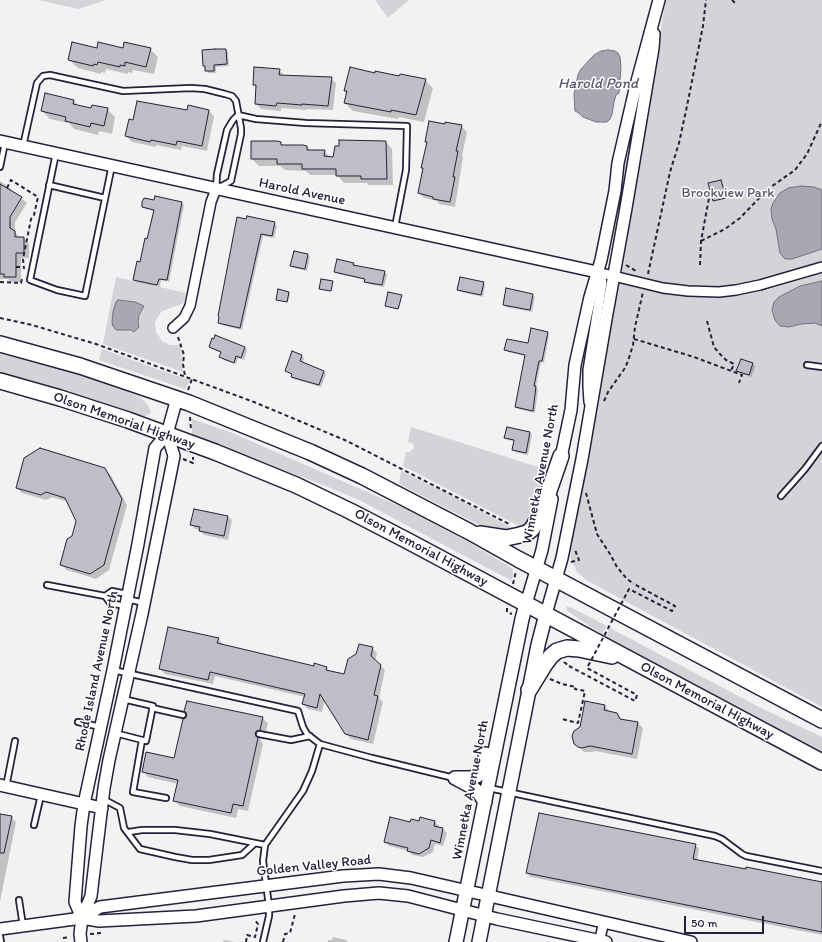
<!DOCTYPE html>
<html>
<head>
<meta charset="utf-8">
<style>
	body { margin:0 }
	#map { position:relative; width:822px; height:942px; overflow:hidden; background:#f2f2f3; font-family:Itim,sans-serif }
	canvas { display:block }
	.scale { position:absolute; left:684px; top:916px; width:80px; height:18px; box-sizing:border-box; border:2px solid #22223b; border-top:0; padding-left:5px; font-size:12px; line-height:14px; white-space:nowrap; color:#22223b; -webkit-text-stroke:3px #fff; paint-order:stroke }
</style>
</head>
<body>
<div id="map">
<canvas width="822" height="942"></canvas>
<div class="scale">50 m</div>
</div>
<script>
const ctx = document.querySelector('canvas').getContext('2d');
ctx.lineJoin = 'round';
function fillPath(path, color) {
  ctx.fillStyle = color;
  ctx.fill(path, 'evenodd');
}
function toPath(rows) {
  const path = new Path2D();
  for (const r of rows) {
    path.moveTo(r[0], r[1]);
    for (let i = 2; i < r.length; i += 2) path.lineTo(r[i], r[i + 1]);
  }
  return path;
}
function strokePath(path, color, width, dash) {
  ctx.strokeStyle = color;
  ctx.lineWidth = width;
  ctx.lineCap = dash ? 'butt' : 'round';
  ctx.setLineDash(dash || []);
  ctx.stroke(path);
}
function drawText(font, color, halo, rows, align = 'center') {
  ctx.font = font + ' Itim,sans-serif';
  ctx.lineWidth = 3;
  ctx.setLineDash([]);
  ctx.textBaseline = 'middle';
  ctx.strokeStyle = halo;
  ctx.fillStyle = color;
  for (const [text, x, y, turn = 0] of rows) {
    ctx.save();
    ctx.translate(x, y);
    ctx.rotate((+turn || 0) * Math.PI / 180);
    ctx.textAlign = isNaN(turn) ? turn : align;
    if (halo) ctx.strokeText(text, 0, 0);
    ctx.fillText(text, 0, 0);
    ctx.restore();
  }
}
fillPath(toPath([
	[38,0,105,0,79,9],
	[375,0,409,0,388,18],
	[666,0,822,0,822,261,767,277,767,290,822,273,822,707,586,580,577,572,571,559,570,545,589,454,615,302,627,240,640,147],
	[640,84,643,84,623,190,621,190,622,163],
	[116,277,186,293,184,302,182,304,162,311,157,318,155,323,156,332,162,341,170,345,180,345,181,348,183,372,103,344],
	[116,302,144,306,139,315,134,332,131,330,126,329,122,330,112,322],
	[102,349,171,374,190,380,185,389,99,360],
	[0,352,74,372,101,381,140,397,148,405,151,412,148,415,142,417,80,396,0,374],
	[192,419,230,432,406,509,472,544,513,569,512,581,359,500,326,486,192,435],
	[411,427,545,469,539,498,531,520,522,528,518,527,517,525,403,466,406,452,410,452,413,449,414,446,412,443,408,442],
	[401,471,443,491,514,529,511,532,491,531,399,484],
	[566,606,572,608,607,626,602,634,567,611],
	[610,628,761,708,822,737,822,752,606,637]
]), '#d3d3d8');
const water = toPath([
	[608,50,615,51,618,53,620,57,621,67,619,93,616,95,614,102,612,114,610,119,607,122,596,122,583,117,579,113,575,111,574,94,578,75,581,69,594,55,601,51,608,50],
	[801,186,814,187,822,190,822,249,792,259,785,259,780,253,776,229,772,219,771,209,773,203,780,193,788,188,801,186],
	[822,281,822,326,815,323,801,324,789,327,780,326,775,320,772,310,774,302,779,297,800,286,822,281],
	[118,300,135,302,144,306,139,315,138,322,139,327,134,332,131,330,116,330,113,326,112,322,113,312,116,302,118,300]
]);
fillPath(water, '#a8a8b2');
strokePath(water, '#727282', 1);
fillPath(toPath([
	[98,49,150,49,158,57,154,74,133,70,132,73,128,72,128,74,106,69,105,73,101,72,101,74,78,68,69,60],
	[226,50,228,52,229,66,216,67,216,73,208,73,204,65],
	[279,70,285,76,331,78,336,83,333,110,307,109,307,110,281,108,281,111,261,109,256,104,257,88,254,85],
	[425,80,433,88,424,122,399,117,398,119,353,111,345,103,347,93,345,91],
	[74,101,79,106,92,109,107,109,115,117,112,134,99,131,98,135,74,129,69,123,50,119,42,111],
	[209,111,214,116,207,151,182,146,181,150,156,145,156,147,132,142,126,136,133,121],
	[461,126,467,132,462,156,463,157,455,207,439,204,437,201,424,198,419,193,428,143,426,141],
	[386,142,392,149,393,185,369,185,367,183,344,183,337,175,310,175,306,171,285,170,280,166,259,166,252,159,281,143,284,146,307,147,311,151,324,151,331,158],
	[0,181,6,185,12,190,11,191,21,198,27,203,15,222,15,232,20,238,24,238,29,244,29,258,21,258,21,282,10,282,8,279,0,279],
	[155,201,182,203,184,205,169,282,161,280,160,287,136,282,134,279,148,240,154,211,146,209,143,207],
	[238,219,274,223,277,226,274,238,263,236,242,330,221,325,219,323],
	[308,255,310,257,307,271,294,268,291,265],
	[353,263,356,266,385,272,387,275,384,287,368,284,366,280,338,274,336,272],
	[483,283,485,285,483,297,461,292,458,290],
	[279,290,290,294,288,302,278,300],
	[401,295,402,296,399,309,386,306],
	[533,295,535,297,532,312,506,307,504,304],
	[547,333,549,335,544,363,541,362,536,387,538,390,535,413,518,409,516,407,526,356,508,352,505,350,528,344],
	[216,337,245,347,247,350,244,360,238,358,236,364,223,360,221,357,222,353,213,349,210,347],
	[292,353,302,356,304,358,303,363,324,372,326,374,321,387,294,379,292,377,292,375,286,371],
	[753,364,755,367,751,377,740,373,738,371],
	[530,433,532,435,528,455,515,452,513,449,514,441,508,440,505,437],
	[104,469,110,474,127,505,109,570,96,579,67,570,61,565,78,521,68,502,52,497,46,500,22,493,17,488],
	[228,517,232,520,228,540,204,535,200,530,195,529,192,525],
	[218,639,223,644,222,645,315,667,326,668,330,672,345,675,372,648,377,653,375,661,385,670,379,698,383,702,373,744,351,739,346,734,325,699,322,712,308,709,303,704,305,697,215,676,213,684,165,674,160,669],
	[605,706,610,712,616,713,623,720,638,723,643,728,637,759,595,751,592,752,584,752,579,747],
	[262,718,268,723,265,735,263,736,260,739,261,741,263,744,248,811,238,809,236,818,180,806,175,801,178,784,148,777,143,771,175,759],
	[0,815,11,817,16,822,0,901],
	[420,822,435,822,439,826,438,828,443,829,447,833,443,846,435,844,433,852,423,857,412,855,409,851,389,846,385,842,411,823],
	[695,845,699,849,697,860,822,883,822,935,531,877,527,873],
	[333,937,346,940,348,942,328,942,328,940,332,940],
	[224,940,235,942,223,942]
]), '#0003');
const building = toPath([
	[72,42,97,48,98,42,123,48,124,42,151,48,146,67,125,62,125,66,120,65,120,67,98,62,97,65,94,64,93,66,68,60,72,42],
	[215,49,226,49,227,64,214,65,214,71,205,71,205,66,203,66,202,50,215,49],
	[254,67,280,69,279,75,332,77,328,106,302,104,302,105,277,103,276,106,255,104,256,85,253,85,254,67],
	[350,67,375,73,375,71,399,76,400,74,426,79,416,115,391,110,391,112,344,103,347,91,344,91,350,67],
	[45,93,74,100,73,104,91,108,92,105,108,108,104,126,91,123,90,127,65,121,66,117,41,111,45,93],
	[137,101,187,110,188,105,209,110,202,146,177,141,176,145,151,140,150,142,125,136,129,119,133,120,137,101],
	[429,121,445,124,445,122,462,125,456,151,458,151,453,177,455,177,450,202,433,199,433,197,418,193,423,168,421,168,427,142,425,142,429,121],
	[339,140,386,141,387,179,361,179,361,176,336,176,336,169,302,169,302,164,277,164,277,159,251,159,251,141,277,141,281,142,281,145,303,145,307,146,307,150,325,150,324,156,333,157,335,146,339,146,339,140],
	[721,180,726,198,713,201,708,183,721,180],
	[0,184,22,197,10,217,10,228,15,231,15,237,24,237,24,253,16,253,16,277,4,277,4,274,0,274,0,184],
	[155,196,182,202,167,280,159,279,157,285,133,280,137,261,140,262,145,238,147,239,154,210,142,207,142,202,144,198,154,200,155,196],
	[247,216,275,222,272,236,261,234,240,328,218,323,219,317,218,316,237,217,246,219,247,216],
	[294,251,308,254,305,269,290,266,294,251],
	[337,259,354,263,353,265,385,271,382,285,364,282,365,279,334,272,337,259],
	[460,277,484,282,481,295,457,290,460,277],
	[321,279,333,281,331,291,319,289,321,279],
	[506,288,533,294,530,310,503,305,506,288],
	[278,289,289,292,287,302,276,300,278,289],
	[388,292,402,295,398,309,385,306,388,292],
	[531,328,548,332,542,361,539,361,534,386,536,386,533,411,515,407,525,355,504,350,507,339,528,343,531,328],
	[215,335,245,347,241,358,236,356,234,363,219,357,221,352,209,347,212,338,214,339,215,335],
	[292,351,302,355,300,361,324,371,319,385,291,377,292,374,285,371,292,351],
	[741,359,753,363,749,375,736,371,741,359],
	[507,427,530,432,526,453,512,450,514,440,504,438,507,427],
	[40,448,105,468,122,499,104,565,90,574,60,565,67,539,72,536,76,521,65,498,46,492,41,495,16,488,24,458,40,448],
	[194,509,228,516,224,536,199,531,200,527,190,525,194,509],
	[168,627,219,638,217,643,314,666,314,663,327,667,326,670,344,674,348,659,356,654,359,644,373,647,371,656,381,665,374,695,378,696,368,740,345,734,320,694,317,708,302,704,305,694,210,672,208,680,159,669,168,627],
	[187,701,263,717,260,730,257,731,255,733,256,736,258,738,243,806,233,804,231,813,173,801,178,780,142,772,146,752,174,758,183,719,185,718,187,715,184,711,187,701],
	[585,701,605,705,604,710,617,713,620,719,638,722,632,754,590,746,582,748,578,747,574,744,572,736,574,731,580,727,585,701],
	[539,813,696,844,693,859,746,869,746,867,822,882,822,932,526,873,539,813],
	[0,814,12,816,4,853,0,853,0,814],
	[390,817,410,822,411,819,419,821,420,817,435,821,434,826,443,828,440,843,431,840,429,848,419,854,407,851,408,848,384,842,390,817]
]);
fillPath(building, '#bebec6');
strokePath(building, '#22223b', 1);
const service = toPath([
	[238,115,256,119,306,123,407,126,406,170,395,227],
	[23,146,37,83,43,76,50,75,123,91,191,88,205,89,225,94,232,96,236,101,241,128,241,134,231,181,216,189,217,174,227,130,233,120,238,115],
	[56,153,30,280,57,290,85,296,112,165],
	[0,167,5,143],
	[49,185,105,198],
	[807,365,822,367],
	[781,496,805,469,822,446],
	[47,585,105,596,110,603,125,606],
	[105,596,112,591,127,594],
	[127,599,144,603],
	[113,670,298,711,303,727,307,734,320,744,372,758,454,778],
	[152,708,183,715],
	[78,722,101,727],
	[115,733,146,741,153,706,123,699],
	[259,734,291,740,310,736],
	[142,740,133,792,166,798],
	[6,787,15,741],
	[489,788,715,836,722,839,742,854,746,856,822,871],
	[103,799,120,808,124,828,140,849,175,857,192,860,209,860,242,855,254,844],
	[34,825,41,795],
	[129,832,142,830,175,830,210,834,265,845],
	[19,900,23,926],
	[0,936,1,942],
	[263,942,269,916,269,906,263,861,265,845,303,791,312,771,320,744]
]);
const minor = toPath([
	[597,272,663,288,688,291,719,292,736,290,760,285,822,267],
	[173,328,184,318,190,306,211,202,216,189],
	[589,402,588,387,588,370,602,283,601,277,597,272],
	[599,942,604,922]
]);
const tertiary = toPath([
	[0,141,597,272],
	[560,462,571,410,575,365,590,297,601,260,615,191,618,163,636,85,659,0],
	[526,604,542,550,552,499],
	[546,614,562,558,582,459,606,319,626,208,653,48,654,34],
	[0,785,102,808],
	[82,918,100,907,343,876,379,874,411,878,691,942],
	[82,918,75,902,81,826,84,804,113,670,138,544,155,448,167,434,177,398],
	[0,929,82,918,99,921,196,916,344,896,379,893,408,896,497,919,606,942],
	[81,942,80,934,82,918,91,896,104,788,109,760,142,614,174,456,167,434]
]);
const secondary = toPath([
	[455,778,470,778,477,776,482,769,486,754],
	[457,779,472,787,479,793,485,802],
	[456,942,522,619,526,604],
	[479,942,538,645,546,614]
]);
const trunk = toPath([
	[0,344,80,366,189,403,310,452,362,476,470,532,518,559,822,720],
	[0,381,60,398,128,420,215,452,296,485,350,511,408,541,822,762],
	[480,534,506,538,520,535,527,533,532,529,541,514,561,456],
	[529,690,545,664,551,656,557,651,567,648,579,649,612,656]
]);
strokePath(service, '#22223b', 8);
strokePath(minor, '#22223b', 12);
strokePath(tertiary, '#22223b', 14);
strokePath(secondary, '#22223b', 16);
strokePath(trunk, '#22223b', 18);
strokePath(toPath([
	[732,0,735,3],
	[7,188,11,180,38,197,34,215,31,219,23,259,24,269],
	[701,241,725,229,740,218,768,189,795,170,807,154,822,121],
	[626,265,636,271],
	[700,265,701,241,709,198],
	[16,267,24,267],
	[648,274,670,172,679,143,687,106,703,26,706,0],
	[0,282,21,283,22,279],
	[0,318,32,325,96,344,254,402,347,441,509,524],
	[707,321,714,347,719,353,726,360,734,364,731,371],
	[178,337,184,355,183,364,185,376],
	[634,339,694,357,742,375,739,383],
	[188,390,192,379],
	[604,401,608,392,625,368,628,361,633,345,635,327,643,292],
	[190,417,191,430],
	[183,459,193,463,193,457],
	[586,493,597,534,610,554,617,567,627,579,634,584],
	[571,562,579,560,575,550],
	[513,584,516,571],
	[507,608,507,612,512,614],
	[564,662,569,666],
	[550,679,562,684,576,687,575,689,585,691,578,723,562,719],
	[90,934,101,933,101,931],
	[63,938,70,937],
	[246,942,247,935,255,937,258,924,254,919],
	[283,942,285,934,290,933,295,914]
]), '#22223b', 2, [4, 3]);
strokePath(service, '#fff', 4.5);
strokePath(minor, '#fff', 9);
strokePath(tertiary, '#fff', 11);
strokePath(secondary, '#fff', 13);
strokePath(trunk, '#fff', 15);
strokePath(toPath([
	[569,666,635,701,637,695,587,668,629,589,672,611,675,606,634,584]
]), '#22223b', 2, [4, 3]);
drawText('14px', '#22223b', '#fff', [
	["Harold Avenue",302,192,12],
	["Olson Memorial Highway",124,421,19],
	["Winnetka Avenue North",541,474,-79],
	["Olson Memorial Highway",421,548,28],
	["Rhode Island Avenue North",97,671,-78],
	["Olson Memorial Highway",707,701,28],
	["Winnetka Avenue North",471,790,-79],
	["Golden Valley Road",314,866,-6]
]);
drawText('14px', '#57576a', '#fff', [
	["Brookview Park",728,193]
]);
drawText('italic 15px', '#58586b', '#fff', [
	["Harold Pond",598,84]
]);
</script>
</body>
</html>
